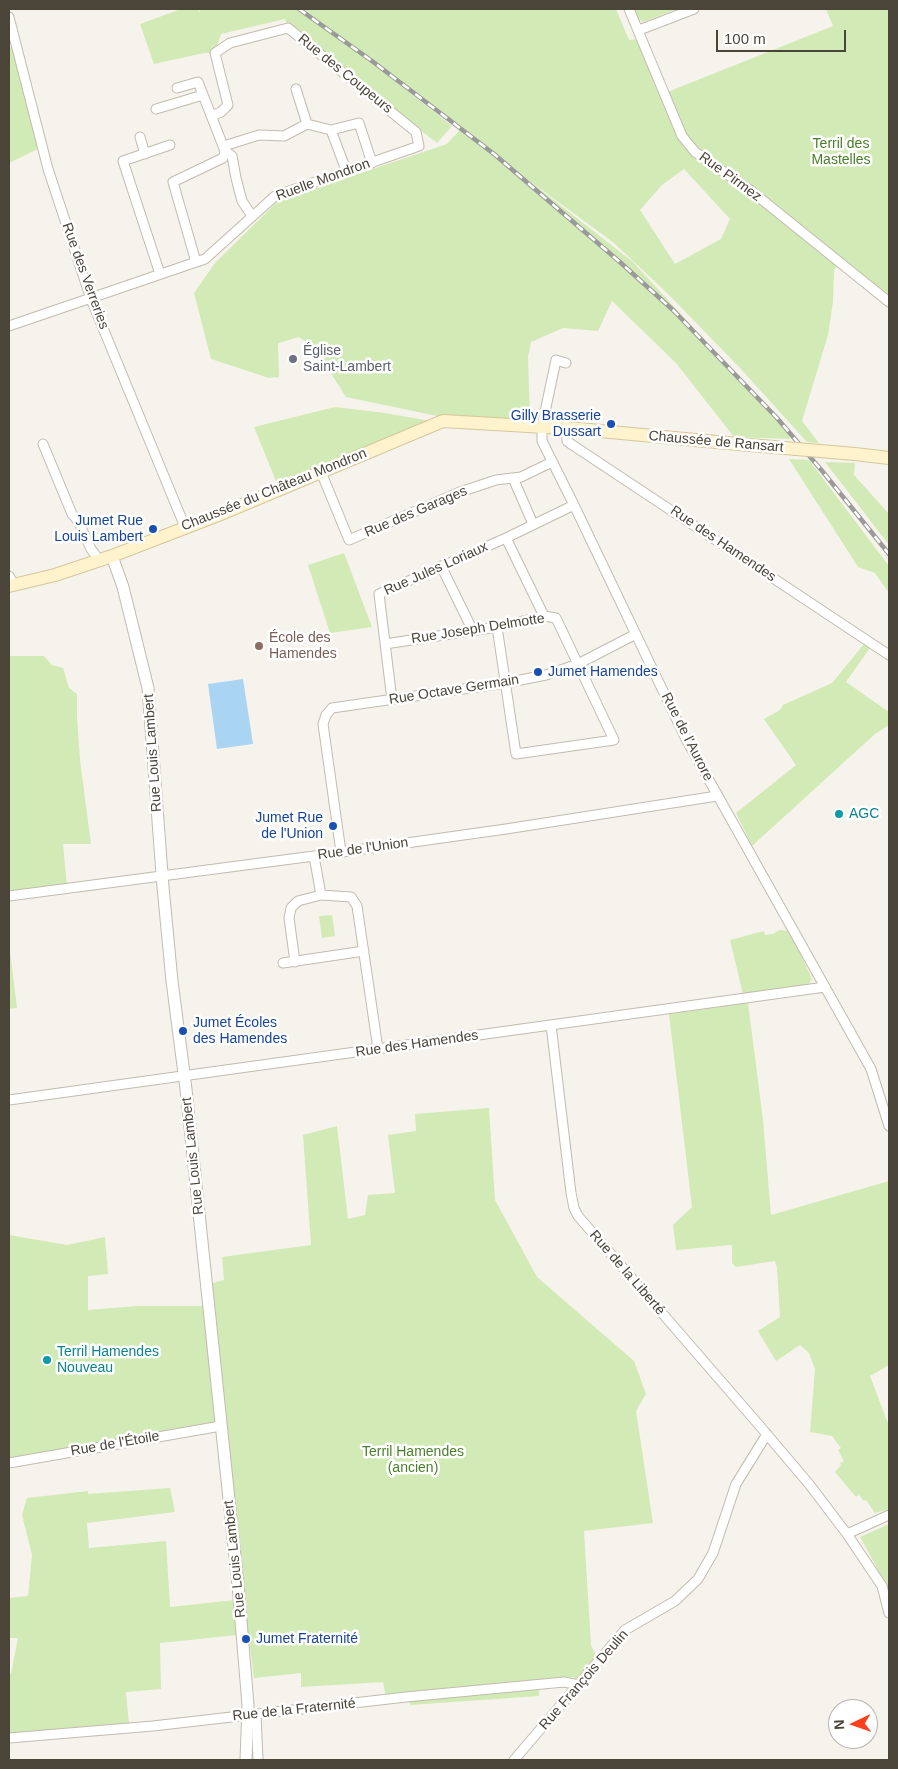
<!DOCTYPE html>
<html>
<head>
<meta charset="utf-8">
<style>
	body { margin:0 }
	#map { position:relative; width:898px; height:1769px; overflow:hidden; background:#f6f3ec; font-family:Helvetica,sans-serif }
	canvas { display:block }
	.frame { position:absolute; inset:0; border:10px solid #4b4439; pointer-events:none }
	.north { position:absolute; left:828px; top:1699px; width:50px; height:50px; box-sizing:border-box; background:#fff; border:1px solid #b7b4b0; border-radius:50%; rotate:267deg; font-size:14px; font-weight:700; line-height:20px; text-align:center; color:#4b4439 }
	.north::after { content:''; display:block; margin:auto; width:18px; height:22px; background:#fc3f1d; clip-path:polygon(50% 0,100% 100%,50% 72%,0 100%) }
	.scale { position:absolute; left:716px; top:30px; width:130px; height:22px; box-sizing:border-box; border:2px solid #4b4439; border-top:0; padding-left:6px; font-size:15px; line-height:18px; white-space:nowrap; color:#4b4439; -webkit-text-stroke:4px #fff; paint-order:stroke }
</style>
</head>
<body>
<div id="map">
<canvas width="898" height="1769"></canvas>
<div class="frame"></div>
<div class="north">N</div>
<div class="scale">100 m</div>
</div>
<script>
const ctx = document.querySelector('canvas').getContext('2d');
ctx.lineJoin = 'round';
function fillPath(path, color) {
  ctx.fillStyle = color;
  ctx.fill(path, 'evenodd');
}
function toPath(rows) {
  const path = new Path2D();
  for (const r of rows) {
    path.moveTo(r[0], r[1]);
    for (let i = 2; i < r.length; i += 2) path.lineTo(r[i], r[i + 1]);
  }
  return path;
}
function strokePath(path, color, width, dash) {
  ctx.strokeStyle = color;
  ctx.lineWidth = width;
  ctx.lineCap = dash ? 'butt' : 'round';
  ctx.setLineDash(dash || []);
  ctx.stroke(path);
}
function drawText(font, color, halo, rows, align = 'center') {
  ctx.font = font + ' Helvetica,sans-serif';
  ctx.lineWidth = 5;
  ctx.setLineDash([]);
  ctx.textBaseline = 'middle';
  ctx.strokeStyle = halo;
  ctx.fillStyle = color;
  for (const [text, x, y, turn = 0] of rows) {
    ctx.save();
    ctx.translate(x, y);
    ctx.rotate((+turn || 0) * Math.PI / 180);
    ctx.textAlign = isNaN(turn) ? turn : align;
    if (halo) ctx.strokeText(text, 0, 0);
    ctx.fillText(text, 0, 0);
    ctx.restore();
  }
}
fillPath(toPath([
	[181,9,198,9,201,14,199,9,616,9,629,40,638,39,665,93,833,26,826,9,889,9,889,295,841,261,834,270,833,302,828,335,802,421,819,443,807,442,740,368,668,294,614,243,523,176,633,262,788,431,790,439,734,437,676,363,612,301,598,331,563,328,531,342,528,357,530,421,437,416,346,397,315,348,299,337,278,343,279,377,269,378,211,359,194,293,215,263,278,201,447,144,461,129,387,75,452,126,437,143,288,28,285,19,221,34,217,46,219,50,211,53,204,53,154,64,140,24],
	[684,169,730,219,721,239,675,264,640,210,662,185],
	[629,9,677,9,643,22,630,13],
	[12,47,42,147,9,163,9,48],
	[335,407,385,413,430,421,318,468,276,481,254,427],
	[789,459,809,460,889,566,889,593,875,573,858,567],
	[825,462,855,463,854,475,889,514,889,545],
	[344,553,372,627,330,633,308,565],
	[864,644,870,648,846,682,889,712,889,725,875,734,752,846,736,813,796,765,764,719,780,710,783,705,832,683],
	[9,656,44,656,52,665,63,668,69,688,77,694,77,716,80,760,91,844,63,844,67,888,9,896],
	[332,915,335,936,322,938,319,916],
	[780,930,790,931,812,979,808,985,743,994,730,940,764,931,765,935,773,934],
	[9,942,17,1008,9,1009],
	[748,1003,763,1120,771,1215,889,1181,889,1365,870,1376,889,1426,889,1509,875,1513,866,1500,864,1501,859,1495,856,1497,835,1472,841,1465,840,1463,844,1461,838,1450,841,1448,832,1436,810,1432,815,1369,809,1353,800,1345,776,1361,758,1331,780,1317,777,1268,775,1261,736,1267,732,1263,732,1245,676,1250,673,1225,692,1207,669,1014],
	[489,1108,495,1200,537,1277,634,1361,646,1394,636,1411,653,1523,584,1531,591,1645,597,1658,579,1681,573,1677,530,1682,531,1687,539,1690,539,1696,410,1705,409,1695,386,1697,383,1682,301,1687,301,1673,254,1678,249,1637,246,1633,223,1415,212,1425,189,1434,9,1467,9,1235,67,1245,105,1237,108,1274,88,1276,88,1310,138,1306,209,1306,209,1284,224,1280,222,1257,311,1245,303,1135,337,1126,348,1219,365,1215,368,1195,395,1193,388,1135,416,1131,415,1114],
	[170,1488,175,1512,87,1523,89,1548,166,1541,170,1607,235,1600,238,1635,160,1643,161,1689,126,1692,129,1725,9,1736,9,1674,11,1674,18,1638,9,1638,9,1598,28,1596,32,1555,22,1515,27,1498,88,1491,88,1494],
	[889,1524,889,1600,876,1566,860,1537]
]), '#d2eab5');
fillPath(toPath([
	[243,679,253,744,217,749,208,684]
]), '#a9d4f2');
const minor = toPath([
	[629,9,682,136,695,152,750,190,889,302],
	[9,17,48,169,91,299,185,527],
	[639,30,694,9],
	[177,88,198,82,225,151,232,156,236,178,242,201,252,216],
	[296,89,307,124],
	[156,109,203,95],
	[331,130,359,123,372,163],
	[140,137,145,154],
	[196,262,173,182,223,158,227,145,259,135,284,136,307,124,331,130,346,170],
	[160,274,123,161,170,145],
	[9,326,205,259,275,196,419,146,416,132,288,28,230,43,215,53,228,105,221,112,211,116],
	[566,363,556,360,542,426,542,441,574,505,686,739,871,1069,889,1126],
	[567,428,567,441,571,444,889,655],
	[43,444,72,514,78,521,91,549,99,560],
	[321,472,349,540,460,492,496,480,521,477,552,462],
	[513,478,533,524],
	[506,538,544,616],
	[441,566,473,631],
	[9,576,14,585],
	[385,644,497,627,544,616,556,618,614,740,516,754,497,627],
	[392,700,379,594,506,538,574,505],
	[341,852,323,724,326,715,332,708,505,683,546,675,578,664,636,634],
	[314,856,321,895],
	[9,896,314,856,506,829,717,796],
	[295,962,289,918,291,908,298,901,321,895,351,897,357,906,378,1049],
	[283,963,364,951],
	[551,1025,571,1193,574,1208,578,1216,759,1425,809,1484,847,1534,882,1586,889,1613],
	[9,1100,825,987],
	[9,1463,221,1426],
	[847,1534,889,1515],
	[256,1714,258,1760],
	[9,1738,153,1726,406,1697,564,1682,579,1685],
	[514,1760,625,1630,675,1601,698,1579,713,1553,736,1484,767,1434]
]);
const tertiary = toPath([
	[112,556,123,587,148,688,163,887,172,981,186,1089,238,1585,248,1705,246,1760]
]);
const secondary = toPath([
	[855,454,889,458],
	[9,586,55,575,112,556,216,516,443,421,579,429,738,444]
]);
strokePath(minor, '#c2bbae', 11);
strokePath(tertiary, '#c2bbae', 13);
strokePath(secondary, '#d6c79b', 14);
strokePath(minor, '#fff', 9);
strokePath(tertiary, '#fff', 11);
strokePath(secondary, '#fff3cd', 12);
const rail = toPath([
	[299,9,372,61,494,154,621,263,674,311,777,418,823,472,889,554]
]);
strokePath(rail, '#9a9a9a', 4.5);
strokePath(rail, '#fff', 2.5, [8]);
const secondaryBridge = toPath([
	[738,444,855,454]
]);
strokePath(secondaryBridge, '#d6c79b', 14, []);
strokePath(secondaryBridge, '#fff3cd', 12);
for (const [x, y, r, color] of [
	[293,359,5,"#6b7280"],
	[611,424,5,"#1a4fb4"],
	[153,529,5,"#1a4fb4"],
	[259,646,5,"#8d6e63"],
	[538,672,5,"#1a4fb4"],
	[839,814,5,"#0f9aa8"],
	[333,826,5,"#1a4fb4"],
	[183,1031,5,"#1a4fb4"],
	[47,1360,5,"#0f9aa8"],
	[246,1639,5,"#1a4fb4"]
]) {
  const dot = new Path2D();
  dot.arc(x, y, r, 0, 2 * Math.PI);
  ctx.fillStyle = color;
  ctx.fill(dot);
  strokePath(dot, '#fff', 2);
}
drawText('14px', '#4b4439', '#fff', [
	["Rue des Coupeurs",345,74,39],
	["Rue Pirmez",730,177,36],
	["Ruelle Mondron",323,180,-20],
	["Rue des Verreries",85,276,70],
	["Chaussée de Ransart",716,442,5],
	["Chaussée du Château Mondron",274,490,-22],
	["Rue des Garages",416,512,-23],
	["Rue des Hamendes",723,544,34],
	["Rue Jules Loriaux",436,569,-24],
	["Rue Joseph Delmotte",478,629,-9],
	["Rue Octave Germain",454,690,-9],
	["Rue de l'Aurore",687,737,63],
	["Rue Louis Lambert",153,753,-94],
	["Rue de l'Union",363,849,-8],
	["Rue des Hamendes",417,1044,-8],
	["Rue Louis Lambert",193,1156,-96],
	["Rue de la Liberté",627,1273,49],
	["Rue de l'Étoile",115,1444,-10],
	["Rue Louis Lambert",235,1559,-96],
	["Rue François Deulin",584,1680,-49],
	["Rue de la Fraternité",294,1710,-6]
]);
drawText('14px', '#4a7f2a', '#fff', [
	["Terril des",841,144],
	["Mastelles",841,160],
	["Terril Hamendes",413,1452],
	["(ancien)",413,1468]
]);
drawText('14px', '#5b616d', '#fff', [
	["Église",303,351],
	["Saint-Lambert",303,367]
], 'left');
drawText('14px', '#164399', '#fff', [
	["Gilly Brasserie",601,416],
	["Dussart",601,432],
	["Jumet Rue",143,521],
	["Louis Lambert",143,537],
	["Jumet Hamendes",548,672,"left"],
	["Jumet Rue",323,818],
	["de l'Union",323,834],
	["Jumet Écoles",193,1023,"left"],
	["des Hamendes",193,1039,"left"],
	["Jumet Fraternité",256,1639,"left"]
], 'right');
drawText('14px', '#785e54', '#fff', [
	["École des",269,638],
	["Hamendes",269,654]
], 'left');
drawText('14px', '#0d838f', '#fff', [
	["AGC",849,814],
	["Terril Hamendes",57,1352],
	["Nouveau",57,1368]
], 'left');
</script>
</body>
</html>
